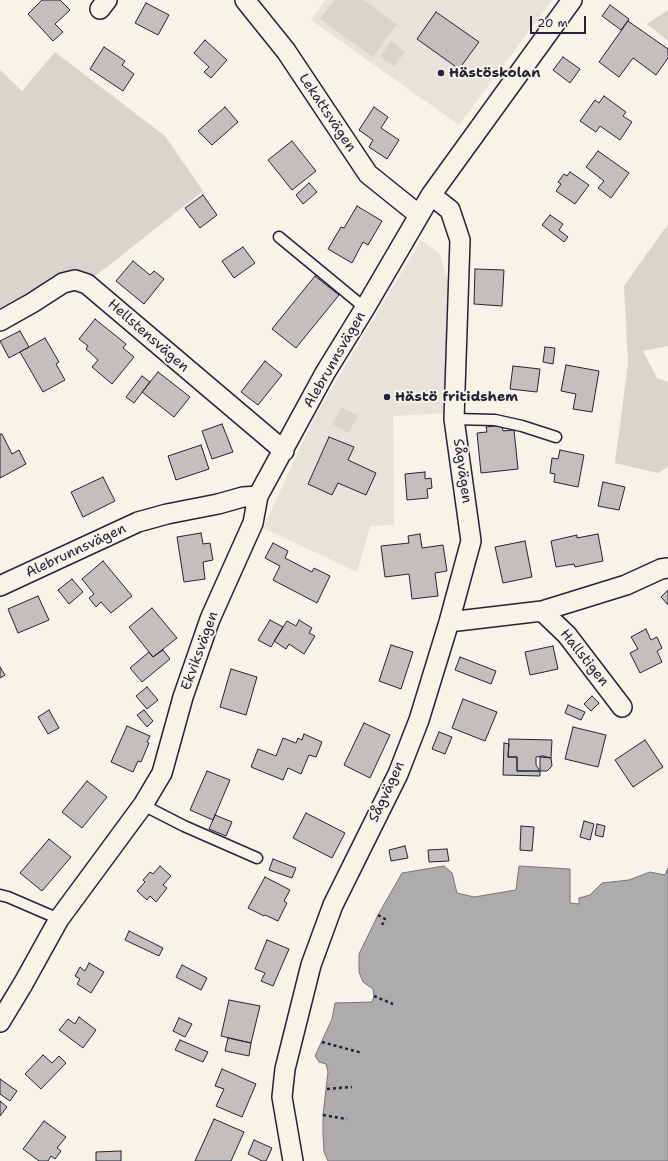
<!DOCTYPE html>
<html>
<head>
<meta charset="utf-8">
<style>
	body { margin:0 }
	#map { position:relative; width:668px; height:1161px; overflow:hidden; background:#f7f3e8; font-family:"Shantell Sans",sans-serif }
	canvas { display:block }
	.scale { position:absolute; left:530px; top:16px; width:56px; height:18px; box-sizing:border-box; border:2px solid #22223b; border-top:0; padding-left:5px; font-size:12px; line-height:14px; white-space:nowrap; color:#22223b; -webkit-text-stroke:3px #f7f3e8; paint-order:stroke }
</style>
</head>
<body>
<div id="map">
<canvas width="668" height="1161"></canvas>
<div class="scale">20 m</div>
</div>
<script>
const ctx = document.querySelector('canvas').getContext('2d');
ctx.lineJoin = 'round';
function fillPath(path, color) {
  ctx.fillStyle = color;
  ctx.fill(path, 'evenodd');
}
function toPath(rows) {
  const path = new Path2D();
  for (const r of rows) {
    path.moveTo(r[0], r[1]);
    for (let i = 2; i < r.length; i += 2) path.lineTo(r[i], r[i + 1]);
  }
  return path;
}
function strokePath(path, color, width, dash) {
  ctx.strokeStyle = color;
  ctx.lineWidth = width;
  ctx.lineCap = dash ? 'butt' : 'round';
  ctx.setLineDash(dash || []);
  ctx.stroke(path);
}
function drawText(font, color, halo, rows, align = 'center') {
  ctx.font = font + ' "Shantell Sans",sans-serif';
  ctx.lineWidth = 4;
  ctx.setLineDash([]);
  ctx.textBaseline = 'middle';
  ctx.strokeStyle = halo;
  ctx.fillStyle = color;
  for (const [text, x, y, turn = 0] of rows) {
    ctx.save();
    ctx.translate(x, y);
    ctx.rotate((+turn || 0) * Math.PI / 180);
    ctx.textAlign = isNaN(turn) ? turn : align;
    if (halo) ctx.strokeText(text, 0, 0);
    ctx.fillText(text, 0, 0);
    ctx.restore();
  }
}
fillPath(toPath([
	[325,0,552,0,459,125,311,20],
	[421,240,439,253,449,284,448,413,393,416,394,525,370,526,357,572,263,528,315,416]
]), '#e7e3db');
fillPath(toPath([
	[334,0,363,0,397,24,373,57,320,19],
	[668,10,668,41,647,24],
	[391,41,405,52,394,67,380,57],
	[55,52,165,136,203,191,93,278,84,271,69,271,0,310,0,70,22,91],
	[668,224,668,346,643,351,657,378,668,382,668,467,658,473,615,463,628,363,624,286],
	[342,407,358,416,348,433,332,424]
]), '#d8d5cf');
const water = toPath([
	[444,866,452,873,457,893,474,897,516,890,519,866,570,869,570,903,579,904,579,898,590,895,602,883,629,880,650,872,665,875,668,868,668,1161,328,1161,324,1152,323,1134,323,1115,328,1072,326,1064,319,1062,315,1056,332,1019,335,1003,372,1002,374,996,373,989,363,982,359,972,359,954,378,915,402,873,444,866]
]);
fillPath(water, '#aeabad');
strokePath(water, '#76747f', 1);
const building = toPath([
	[42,0,60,0,70,10,55,24,63,32,53,41,28,14,42,0],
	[146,3,169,15,158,35,135,23,146,3],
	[610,5,629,19,621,30,602,16,610,5],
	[436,12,479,42,459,69,417,39,436,12],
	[628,21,668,49,668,58,656,75,633,58,619,77,599,62,628,21],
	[205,40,227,60,211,78,204,72,209,67,194,53,205,40],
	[104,47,125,61,122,65,134,74,123,91,90,69,104,47],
	[563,57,580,69,570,83,553,70,563,57],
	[604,96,626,112,623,116,632,122,620,140,600,126,596,132,580,121,595,100,599,103,604,96],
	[225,107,238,122,212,145,198,131,225,107],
	[374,107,388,117,381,128,399,140,387,159,369,147,373,140,359,130,374,107],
	[292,141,316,171,292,190,268,160,292,141],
	[598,151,629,173,611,198,598,188,604,181,586,167,598,151],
	[570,172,589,185,575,204,556,191,561,184,558,182,564,174,567,176,570,172],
	[309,183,317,192,303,204,296,195,309,183],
	[203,195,217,215,200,228,185,208,203,195],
	[357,206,382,221,368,245,363,242,352,263,328,249,341,227,344,228,357,206],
	[550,215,563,224,559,230,568,237,564,242,542,225,550,215],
	[243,247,255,263,234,278,222,261,243,247],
	[133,261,150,275,154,271,164,279,144,304,116,281,133,261],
	[475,269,504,270,502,306,474,304,475,269],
	[315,276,339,295,296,348,272,329,315,276],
	[95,319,126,344,123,348,134,357,112,384,92,367,98,360,86,349,88,346,79,339,95,319],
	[20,331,29,347,9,358,0,341,20,331],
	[45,338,59,362,56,364,65,380,43,392,20,352,45,338],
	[545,347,555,348,553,364,543,362,545,347],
	[265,361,282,375,258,405,241,392,265,361],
	[566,365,599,371,592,412,573,409,576,394,561,391,566,365],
	[513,366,540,369,537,392,510,389,513,366],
	[158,372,190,397,174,417,142,392,158,372],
	[142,376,150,382,134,403,126,397,142,376],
	[222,424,233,452,212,459,202,431,222,424],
	[502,425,503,431,514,430,518,469,481,473,477,433,487,432,486,427,502,425],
	[0,434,2,434,12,454,19,450,26,464,0,478,0,434],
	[329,437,354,447,348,460,376,473,366,495,338,483,332,495,308,484,329,437],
	[201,445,209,469,176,480,168,456,201,445],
	[560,450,584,455,578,487,554,482,555,474,550,473,552,458,558,459,560,450],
	[425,472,425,479,431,478,432,488,427,489,428,498,407,500,405,474,425,472],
	[103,477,115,501,83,517,71,492,103,477],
	[603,482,625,487,619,510,598,506,603,482],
	[201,533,203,544,210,543,213,560,203,562,205,579,184,582,177,537,201,533],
	[420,534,422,548,443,545,447,571,435,573,438,596,412,599,409,574,385,577,381,546,409,543,408,536,420,534],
	[598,534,603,561,575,567,574,564,556,567,551,541,577,535,577,538,598,534],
	[525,541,532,577,503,583,495,547,525,541],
	[273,543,288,551,285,558,312,572,314,568,330,576,317,603,273,580,280,566,265,558,273,543],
	[103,561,132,596,111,613,101,602,96,607,89,598,94,594,82,579,103,561],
	[72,579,83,592,69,604,58,590,72,579],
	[668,590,668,605,661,597,668,590],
	[38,596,49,620,18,633,8,609,38,596],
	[152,608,177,638,153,657,129,627,152,608],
	[270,620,283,627,271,647,258,640,270,620],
	[299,620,312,628,309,633,315,636,304,654,289,644,286,649,274,641,287,621,296,626,299,620],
	[646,629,651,640,657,637,662,648,657,651,662,662,640,673,630,653,638,649,631,637,646,629],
	[391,645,413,652,401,689,379,681,391,645],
	[553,646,558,669,530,675,525,652,553,646],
	[163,650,170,659,142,682,130,668,149,652,153,657,163,650],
	[460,657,496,671,491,684,455,670,460,657],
	[0,667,5,675,0,678,0,667],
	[231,669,257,677,246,715,220,707,231,669],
	[147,687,158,700,147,709,136,696,147,687],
	[592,696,599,703,591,711,584,704,592,696],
	[463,699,497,712,485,741,452,728,463,699],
	[568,705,585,712,581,720,565,713,568,705],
	[49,710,59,728,48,734,38,717,49,710],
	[144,710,153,721,147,727,137,715,144,710],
	[364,723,390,735,370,778,344,765,364,723],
	[127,726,150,736,147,742,149,743,141,762,138,761,133,772,111,762,127,726],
	[573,727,606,735,598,767,565,759,573,727],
	[439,732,452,737,445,754,432,749,439,732],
	[304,734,322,742,316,757,309,755,301,774,288,768,283,780,251,767,258,749,276,756,283,738,296,743,298,738,302,740,304,734],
	[509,739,552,740,551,758,540,757,540,771,517,771,517,757,508,757,509,739],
	[645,740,663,767,633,787,615,760,645,740],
	[504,743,509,744,508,757,517,757,517,771,540,771,540,776,503,775,504,743],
	[543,756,551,758,552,766,547,771,540,771,536,765,536,757,543,756],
	[207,771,230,780,213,820,190,810,207,771],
	[87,781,107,797,82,828,62,812,87,781],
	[306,813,345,833,332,858,293,838,306,813],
	[215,815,232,822,226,836,209,829,215,815],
	[584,821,594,824,590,840,580,837,584,821],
	[597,824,605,826,603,837,595,835,597,824],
	[521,826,534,827,532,851,520,850,521,826],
	[49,839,71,857,42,891,20,873,49,839],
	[405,846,408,858,391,861,389,850,405,846],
	[447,849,449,861,429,862,428,850,447,849],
	[273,859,296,868,292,878,269,870,273,859],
	[160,866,171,876,163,885,167,888,156,902,150,896,147,900,137,891,145,882,143,880,150,872,153,874,160,866],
	[265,877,290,890,284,901,287,903,278,921,265,915,264,916,248,908,265,877],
	[129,931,163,948,159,956,125,940,129,931],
	[267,940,289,949,273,986,261,981,265,973,255,969,267,940],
	[89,963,104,972,91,993,77,984,80,979,75,976,80,967,85,971,89,963],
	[182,965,207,978,201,990,176,977,182,965],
	[229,1000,260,1006,251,1043,221,1036,229,1000],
	[79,1017,96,1030,83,1048,59,1030,68,1019,75,1024,79,1017],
	[179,1018,192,1024,185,1037,173,1031,179,1018],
	[228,1038,251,1043,249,1056,225,1051,228,1038],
	[180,1040,208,1052,203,1062,175,1050,180,1040],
	[43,1055,52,1063,59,1056,66,1063,41,1089,25,1074,43,1055],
	[222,1069,256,1084,242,1117,216,1106,224,1089,215,1086,222,1069],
	[0,1079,17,1091,10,1101,0,1094,0,1079],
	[0,1101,7,1107,0,1116,0,1101],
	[214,1119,244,1132,231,1161,195,1161,214,1119],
	[44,1121,66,1137,57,1148,61,1151,55,1159,51,1156,48,1161,39,1161,23,1149,44,1121],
	[254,1140,272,1148,266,1161,262,1161,248,1154,254,1140],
	[121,1151,121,1161,96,1161,96,1152,121,1151]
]);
fillPath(building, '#c2bfbd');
strokePath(building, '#22223b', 1);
const service = toPath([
	[279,237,365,308],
	[454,419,495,420,522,426,556,437],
	[143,805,184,826,257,858],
	[0,895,8,897,59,919]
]);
const minor = toPath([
	[245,0,286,51,368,174,419,215],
	[100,9,107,0],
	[0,321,32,303,63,283,75,280,87,284,284,451],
	[0,586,138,522,167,514,218,504,243,497,258,496,325,373,365,308,431,195,572,0],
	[542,611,567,635,622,707],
	[449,622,542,611,626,585,661,569,668,568],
	[0,1022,23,984,59,919,143,805,162,773,183,697,210,619,253,523,258,496],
	[293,1161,282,1097,285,1069,311,965,333,905,398,774,419,720,449,622,471,541,454,419,460,240,450,210,431,195]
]);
strokePath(service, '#22223b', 13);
strokePath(minor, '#22223b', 22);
strokePath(toPath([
	[378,915,385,919,382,925],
	[374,996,393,1004],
	[322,1042,362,1053],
	[327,1089,352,1087],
	[323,1115,347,1119]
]), '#22223b', 2.5, [3, 3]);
strokePath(service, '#f7f3e8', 10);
strokePath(minor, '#f7f3e8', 19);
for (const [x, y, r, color] of [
	[441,73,4,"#22223b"],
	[387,397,4,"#22223b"]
]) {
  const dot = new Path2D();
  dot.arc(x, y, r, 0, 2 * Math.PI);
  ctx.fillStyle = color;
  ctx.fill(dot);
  strokePath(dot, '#f7f3e8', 1.5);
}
drawText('bold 14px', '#22223b', '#f7f3e8', [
	["Hästöskolan",449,73],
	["Hästö fritidshem",395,397]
], 'left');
drawText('14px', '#22223b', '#f7f3e8', [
	["Lekattsvägen",327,113,56],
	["Hellstensvägen",148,336,41],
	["Alebrunnsvägen",335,360,-60],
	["Sågvägen",462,471,82],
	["Alebrunnsvägen",76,551,-25],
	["Ekviksvägen",200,651,-70],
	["Hallstigen",584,658,51],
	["Sågvägen",387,792,-65]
]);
</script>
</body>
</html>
